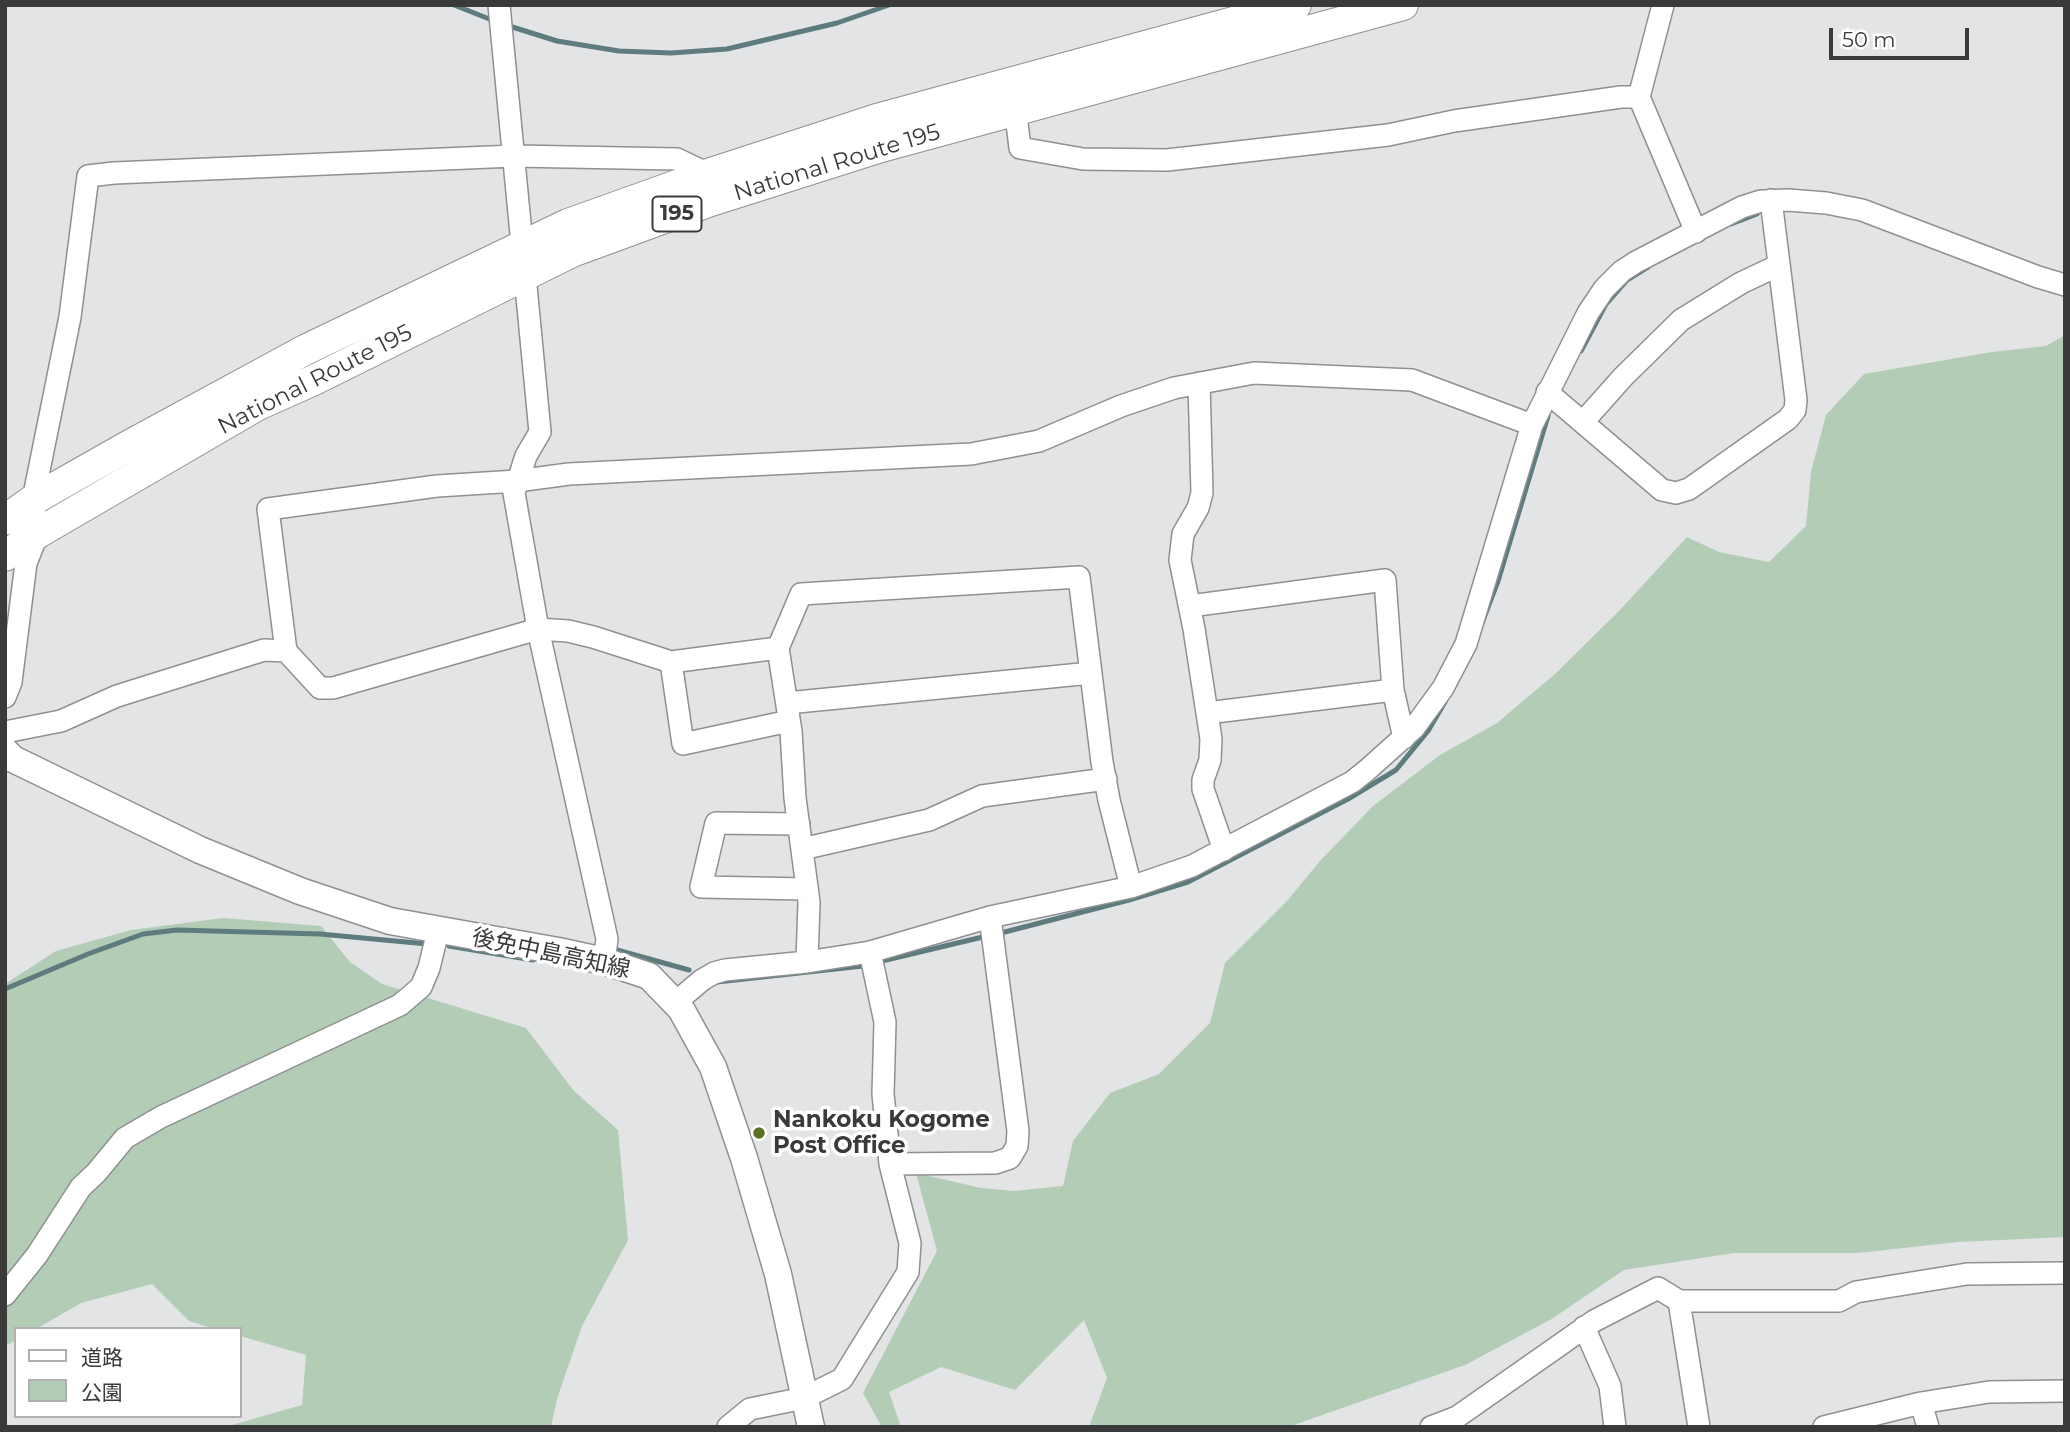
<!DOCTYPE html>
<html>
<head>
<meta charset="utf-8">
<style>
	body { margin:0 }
	#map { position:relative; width:2070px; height:1432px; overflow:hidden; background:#e2e4e6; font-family:Montserrat,"Noto Sans JP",sans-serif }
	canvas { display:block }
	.frame { position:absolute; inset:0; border:7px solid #3a3a3b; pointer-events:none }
	.legend { position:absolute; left:14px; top:1327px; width:228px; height:91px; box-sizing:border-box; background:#fff; border:2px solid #b0b0b1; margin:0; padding:9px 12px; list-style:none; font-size:21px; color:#3a3a3b }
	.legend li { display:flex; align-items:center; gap:14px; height:35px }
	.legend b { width:35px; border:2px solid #b0b0b1 }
	.scale { position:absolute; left:1829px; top:28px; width:140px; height:32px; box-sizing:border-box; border:4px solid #3a3a3b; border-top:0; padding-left:9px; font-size:21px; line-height:24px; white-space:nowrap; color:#3a3a3b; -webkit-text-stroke:5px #fff; paint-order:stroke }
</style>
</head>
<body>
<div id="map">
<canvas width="2070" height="1432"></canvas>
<div class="frame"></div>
<ul class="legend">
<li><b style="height:9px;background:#fff"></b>道路</li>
<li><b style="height:19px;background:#b3ccb6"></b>公園</li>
</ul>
<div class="scale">50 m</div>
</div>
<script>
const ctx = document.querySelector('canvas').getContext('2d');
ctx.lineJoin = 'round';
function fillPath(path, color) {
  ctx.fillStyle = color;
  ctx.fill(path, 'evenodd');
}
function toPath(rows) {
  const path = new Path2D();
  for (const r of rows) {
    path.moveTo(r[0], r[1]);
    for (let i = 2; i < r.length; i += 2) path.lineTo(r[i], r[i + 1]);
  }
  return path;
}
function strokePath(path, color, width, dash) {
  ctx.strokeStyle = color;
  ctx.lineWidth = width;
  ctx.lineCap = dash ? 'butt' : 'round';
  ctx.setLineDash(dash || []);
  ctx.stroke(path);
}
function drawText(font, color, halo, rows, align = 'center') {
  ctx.font = font + ' Montserrat,"Noto Sans JP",sans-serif';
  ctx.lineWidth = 7;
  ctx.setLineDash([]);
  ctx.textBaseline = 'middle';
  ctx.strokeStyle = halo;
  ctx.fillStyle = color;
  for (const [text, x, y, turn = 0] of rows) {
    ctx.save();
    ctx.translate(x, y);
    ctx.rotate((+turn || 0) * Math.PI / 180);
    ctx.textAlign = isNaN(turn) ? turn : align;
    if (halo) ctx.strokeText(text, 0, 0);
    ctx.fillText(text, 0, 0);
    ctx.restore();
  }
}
fillPath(toPath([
	[2065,335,2065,1237,1958,1242,1858,1253,1734,1253,1624,1270,1550,1320,1465,1365,1288,1427,1089,1427,1107,1378,1084,1320,1015,1390,941,1367,889,1392,901,1427,882,1427,863,1393,937,1251,916,1173,981,1188,1014,1191,1063,1186,1073,1141,1110,1093,1159,1074,1210,1023,1225,963,1287,901,1320,861,1373,806,1440,755,1497,723,1555,674,1619,611,1687,537,1719,552,1769,562,1806,526,1811,472,1826,415,1864,374,1992,352,2046,346],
	[223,918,321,926,350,962,382,984,526,1028,574,1091,618,1130,628,1240,582,1326,557,1399,551,1427,225,1427,302,1405,306,1355,240,1336,240,1329,215,1329,189,1321,152,1284,81,1303,36,1329,16,1329,16,1340,5,1346,5,984,56,951,131,930]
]), '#b3ccb6');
strokePath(toPath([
	[454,5,497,22],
	[506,25,557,41,619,51,671,53,727,49,837,23,889,5],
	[1731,224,1757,214],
	[1581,351,1606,304,1627,280,1648,267],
	[1482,623,1498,581,1548,416],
	[997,934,1129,900,1188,882,1348,799,1396,770,1428,731,1445,702],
	[449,946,533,960],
	[617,950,689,970],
	[882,961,987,936],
	[717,982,863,966],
	[5,989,88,954,143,934,177,930,320,934,427,944]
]), '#5e7c7e', 5);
const minor = toPath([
	[499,5,540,432,526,456,514,493,538,629,607,939,604,961],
	[1663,5,1639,97,1696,232],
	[1014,98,1020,148,1083,159,1167,160,1388,135,1454,121,1621,97,1639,97],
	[1199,383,1202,493,1198,508,1183,534,1180,560,1194,629,1211,739,1210,760,1203,780,1203,789,1224,850],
	[1547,392,1662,490,1676,493,1689,489,1788,419,1795,410,1796,400,1771,200],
	[1583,422,1623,377,1681,320,1741,283,1779,265],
	[1190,606,1385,580,1393,690,1404,738],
	[286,651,268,509,437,486,517,481,569,474,971,454,1039,441,1121,406,1174,388,1254,373,1412,380,1532,425],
	[671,662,683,744,789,721],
	[5,697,11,682,26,563,38,533,33,500,70,317,88,176,114,173,514,156,677,159,708,174],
	[787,703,1091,673],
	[1207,713,1393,690],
	[5,732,61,721,117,696,264,650,286,651,320,688,333,688,538,629,568,631,593,637,671,662,778,648],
	[799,824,716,823,701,887,807,889],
	[802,849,929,820,982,796,1106,779],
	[807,962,809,902,795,798,791,731,778,648,801,594,1079,577,1102,762,1109,800,1131,887],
	[676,1002,702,980,714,973,725,970,807,962,870,952,990,917,1131,887,1192,866,1352,782,1366,771,1414,728,1443,688,1466,644,1532,425,1588,313,1604,289,1622,271,1636,262,1742,207,1761,201,1788,200,1826,203,1862,210,2038,277,2065,285],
	[890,1164,995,1163,1010,1158,1017,1146,1018,1131,990,917],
	[5,1295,37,1255,81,1187,96,1173,125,1138,161,1117,400,1005,421,987,429,968,438,931],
	[1679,1301,1699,1427],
	[1584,1327,1610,1386,1615,1427],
	[1921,1403,1928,1427],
	[728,1427,750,1409,804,1398,842,1379,908,1272,910,1243,890,1164,883,1094,885,1022,870,952],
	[1431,1427,1457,1417,1594,1321,1658,1288,1679,1301,1839,1301,1856,1292,1967,1274,2065,1273],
	[1824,1427,1921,1403,1989,1392,2065,1391]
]);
const major = toPath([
	[5,751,13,759,200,850,300,891,390,921,558,951,604,961,649,976,681,1009,713,1067,744,1158,778,1274,811,1427]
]);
const highway = toPath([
	[5,520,33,500,128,446,305,350,568,224,708,174,877,119,1296,5],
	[5,556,38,533,258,405,312,381,572,252,711,201,881,147,1403,5]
]);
strokePath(minor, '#8e9091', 24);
strokePath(major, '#8e9091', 29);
strokePath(highway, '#8e9091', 32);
strokePath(minor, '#fff', 21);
strokePath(major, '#fff', 26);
strokePath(highway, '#fff', 30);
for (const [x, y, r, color] of [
	[759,1133,7,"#5b7223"]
]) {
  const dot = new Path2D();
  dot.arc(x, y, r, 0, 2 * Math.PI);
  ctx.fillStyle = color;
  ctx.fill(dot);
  strokePath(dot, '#fff', 2.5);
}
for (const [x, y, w] of [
	[677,214,49]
]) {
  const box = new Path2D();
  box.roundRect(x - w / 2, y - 17.5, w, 35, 5);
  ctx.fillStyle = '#fff';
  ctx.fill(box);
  strokePath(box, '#3a3a3b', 2);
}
drawText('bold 21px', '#3a3a3b', null, [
	["195",677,214]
]);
drawText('23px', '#3a3a3b', '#fff', [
	["National Route 195",837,163,-17],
	["National Route 195",315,380,-27],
	["後免中島高知線",551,954,12]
]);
drawText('bold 23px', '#3a3a3b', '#fff', [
	["Nankoku Kogome",773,1120],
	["Post Office",773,1146]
], 'left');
</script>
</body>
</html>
